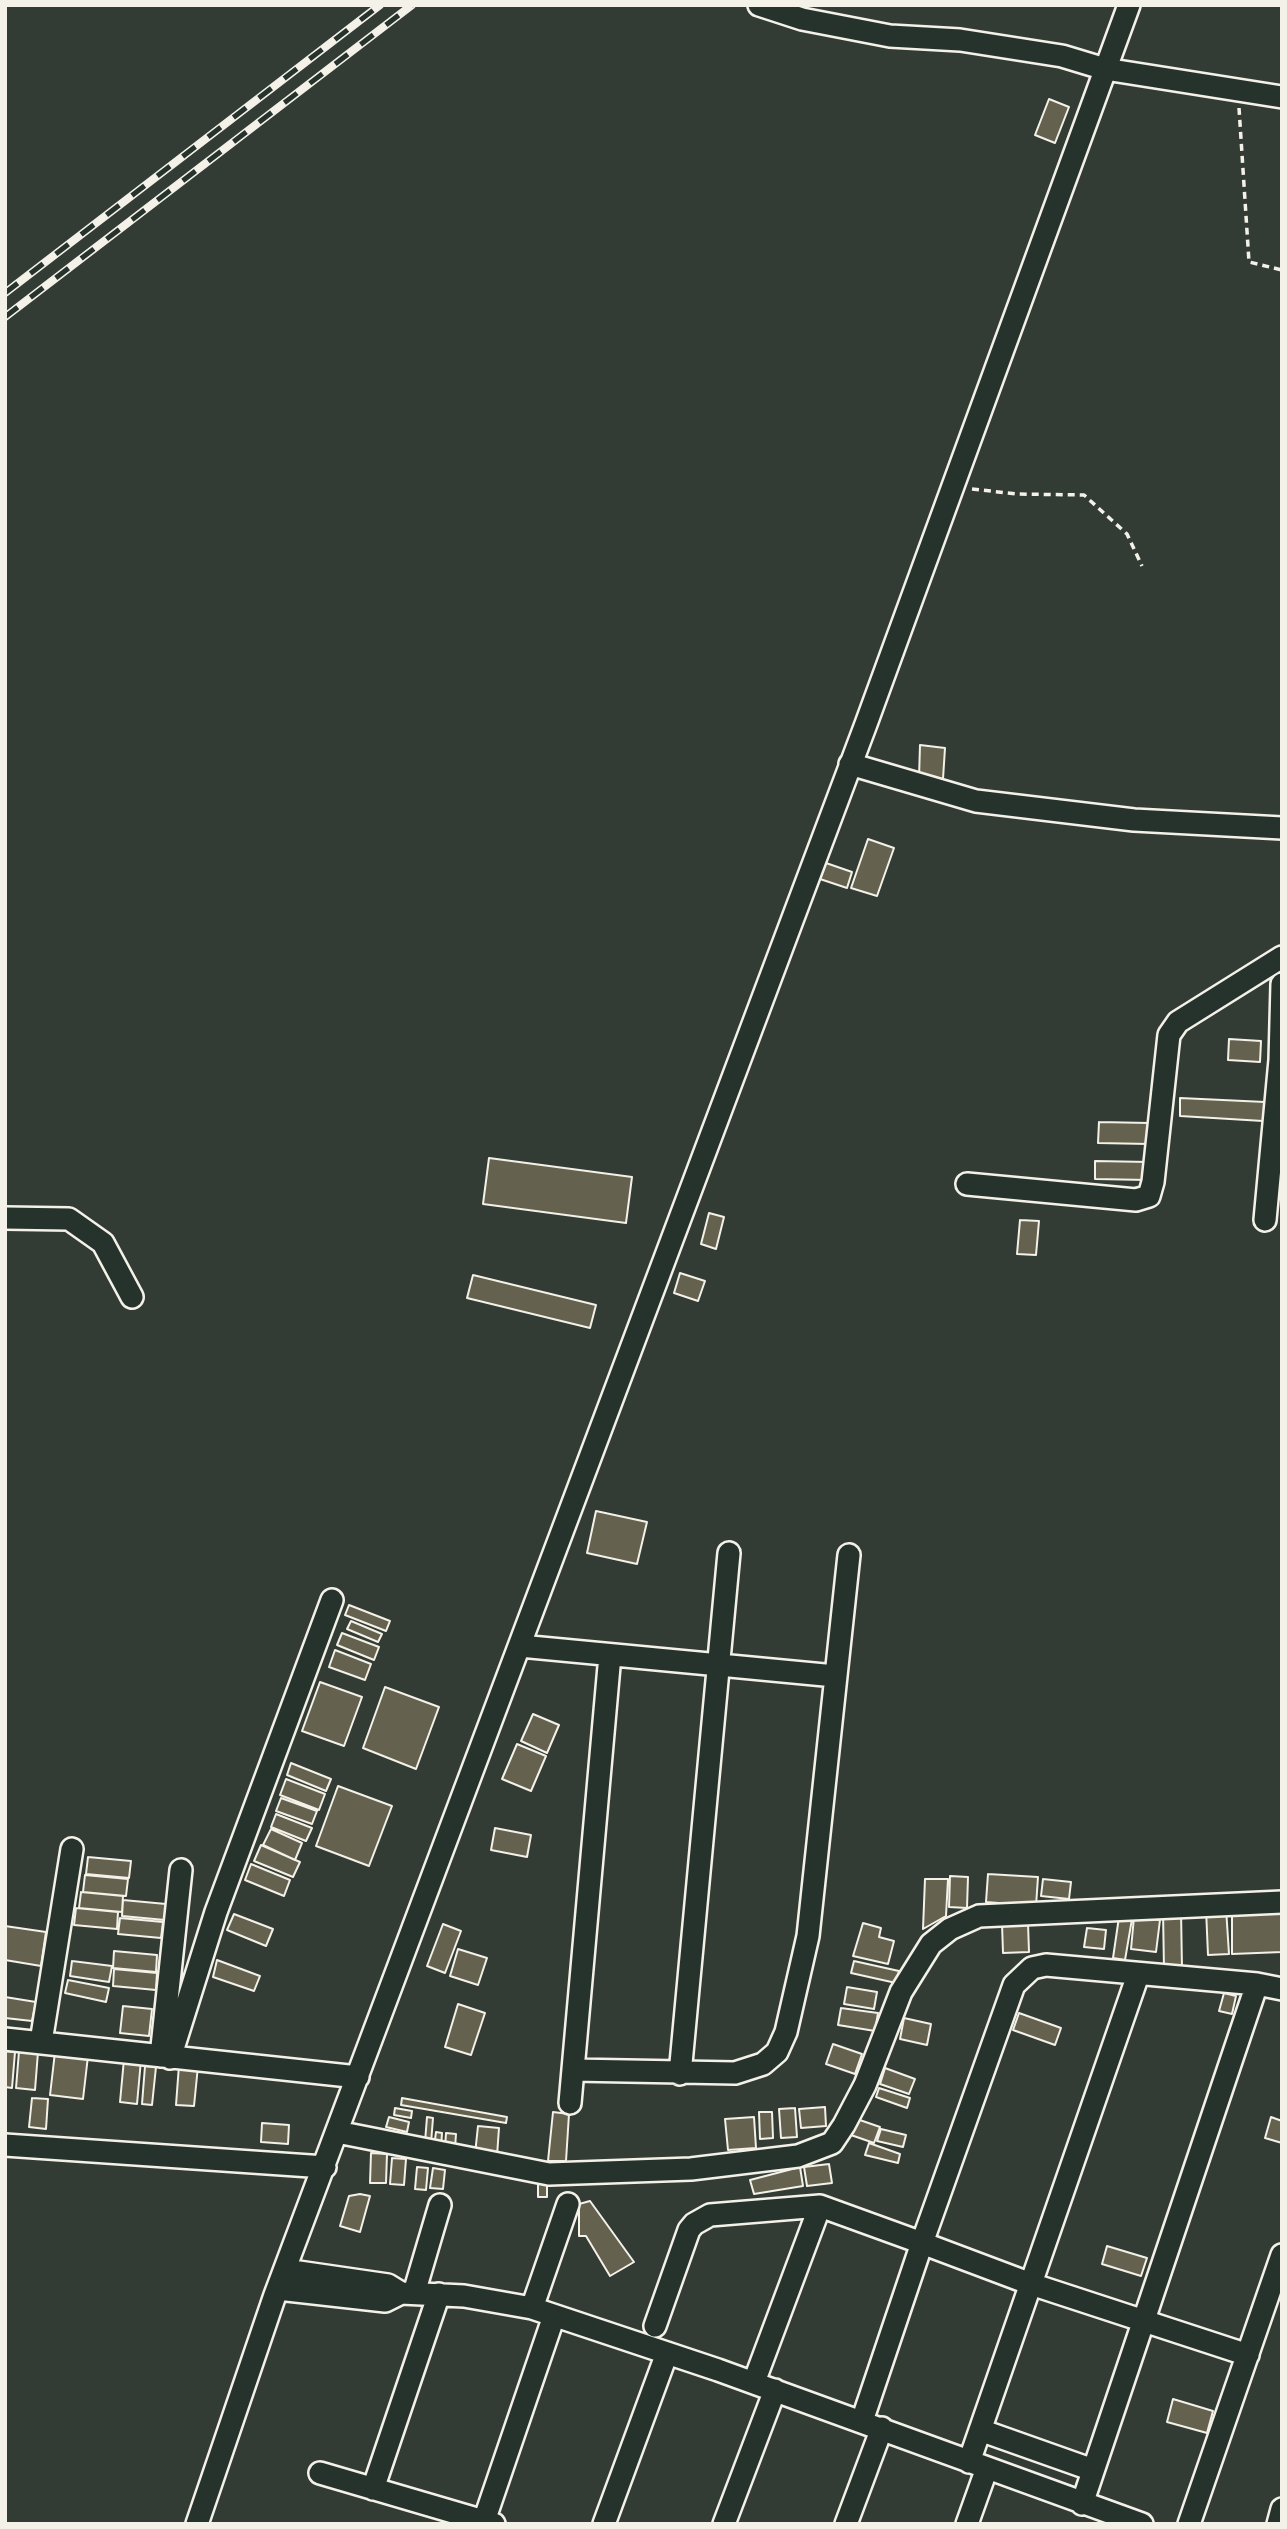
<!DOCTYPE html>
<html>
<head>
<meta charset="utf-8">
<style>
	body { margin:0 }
	#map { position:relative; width:1287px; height:2529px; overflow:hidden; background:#323c34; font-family:Pangolin,sans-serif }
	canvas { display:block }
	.frame { position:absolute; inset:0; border:7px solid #f4f1e8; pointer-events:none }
</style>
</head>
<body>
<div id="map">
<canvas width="1287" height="2529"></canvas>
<div class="frame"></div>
</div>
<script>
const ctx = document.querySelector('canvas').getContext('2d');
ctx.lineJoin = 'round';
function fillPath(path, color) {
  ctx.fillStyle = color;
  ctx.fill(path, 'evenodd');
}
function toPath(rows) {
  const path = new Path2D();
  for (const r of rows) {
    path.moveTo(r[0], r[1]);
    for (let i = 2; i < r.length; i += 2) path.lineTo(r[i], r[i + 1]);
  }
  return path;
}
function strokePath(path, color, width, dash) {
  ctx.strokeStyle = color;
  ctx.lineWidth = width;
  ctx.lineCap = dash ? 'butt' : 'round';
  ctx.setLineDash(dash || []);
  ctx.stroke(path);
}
const building = toPath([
	[1049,99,1069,107,1055,143,1035,135,1049,99],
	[920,745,945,748,943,779,919,778,920,745],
	[868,839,894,848,877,896,851,888,868,839],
	[826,863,852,872,847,888,820,879,826,863],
	[1229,1039,1261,1041,1260,1062,1228,1060,1229,1039],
	[1180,1098,1265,1102,1263,1121,1180,1116,1180,1098],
	[1099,1122,1149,1123,1149,1144,1098,1143,1099,1122],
	[489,1158,632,1177,626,1223,483,1204,489,1158],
	[1095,1161,1149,1162,1148,1180,1095,1179,1095,1161],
	[709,1213,724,1217,716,1249,701,1244,709,1213],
	[1020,1220,1039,1221,1036,1255,1017,1254,1020,1220],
	[680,1273,705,1281,698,1301,674,1293,680,1273],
	[473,1275,596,1305,590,1328,467,1298,473,1275],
	[596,1511,647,1522,637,1564,587,1553,596,1511],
	[349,1605,390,1621,386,1631,345,1615,349,1605],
	[351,1621,382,1634,378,1642,347,1629,351,1621],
	[342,1633,379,1647,374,1660,337,1645,342,1633],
	[335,1650,371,1664,365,1680,329,1667,335,1650],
	[320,1682,362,1697,344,1746,302,1731,320,1682],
	[385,1687,439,1707,416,1769,363,1748,385,1687],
	[533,1714,559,1725,547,1753,521,1741,533,1714],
	[517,1744,546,1756,531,1791,502,1779,517,1744],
	[291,1763,331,1779,326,1791,287,1775,291,1763],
	[286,1779,325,1794,319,1810,280,1795,286,1779],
	[338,1786,392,1806,369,1866,316,1846,338,1786],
	[281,1798,317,1811,312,1824,276,1811,281,1798],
	[276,1814,312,1828,306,1841,271,1827,276,1814],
	[495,1828,531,1835,527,1857,491,1850,495,1828],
	[271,1829,302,1843,295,1860,263,1845,271,1829],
	[261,1845,300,1862,293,1877,254,1861,261,1845],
	[88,1857,131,1861,129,1878,86,1874,88,1857],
	[251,1864,290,1880,284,1896,245,1880,251,1864],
	[988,1874,1038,1877,1036,1906,986,1902,988,1874],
	[85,1875,128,1879,126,1896,83,1892,85,1875],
	[950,1876,968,1877,967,1908,949,1907,950,1876],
	[925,1879,948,1879,946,1916,923,1929,925,1879],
	[1043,1879,1071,1882,1069,1899,1041,1896,1043,1879],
	[81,1892,123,1896,122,1912,79,1908,81,1892],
	[123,1900,166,1904,165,1920,122,1916,123,1900],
	[76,1908,118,1912,117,1929,74,1925,76,1908],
	[1226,1908,1229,1954,1208,1955,1206,1909,1226,1908],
	[1163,1910,1181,1910,1182,1969,1164,1970,1163,1910],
	[1282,1910,1282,1952,1232,1954,1232,1915,1282,1910],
	[234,1914,273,1929,266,1946,227,1930,234,1914],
	[1119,1917,1132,1919,1125,1960,1113,1958,1119,1917],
	[1134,1917,1160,1920,1156,1952,1131,1949,1134,1917],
	[120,1918,163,1922,161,1938,118,1934,120,1918],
	[863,1923,881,1928,879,1937,894,1941,888,1964,853,1956,863,1923],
	[1028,1923,1029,1952,1003,1953,1002,1924,1028,1923],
	[443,1924,461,1931,445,1973,427,1966,443,1924],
	[5,1926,46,1932,41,1966,5,1960,5,1926],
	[1087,1928,1106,1930,1104,1949,1084,1947,1087,1928],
	[458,1949,487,1958,478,1985,450,1976,458,1949],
	[114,1951,157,1955,156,1972,113,1968,114,1951],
	[217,1960,260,1976,254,1991,213,1977,217,1960],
	[72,1961,112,1966,109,1982,70,1976,72,1961],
	[854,1961,899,1971,896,1983,851,1973,854,1961],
	[114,1969,157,1973,156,1990,113,1986,114,1969],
	[68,1980,109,1988,106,2002,65,1993,68,1980],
	[847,1987,877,1992,874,2009,844,2004,847,1987],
	[1224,1993,1236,1996,1232,2014,1219,2011,1224,1993],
	[5,1997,36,2002,32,2021,5,2018,5,1997],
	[458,2004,485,2013,471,2055,445,2047,458,2004],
	[123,2006,152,2009,149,2036,120,2033,123,2006],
	[841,2008,878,2013,875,2031,838,2025,841,2008],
	[1019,2013,1061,2028,1055,2045,1013,2030,1019,2013],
	[904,2018,931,2024,927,2045,900,2039,904,2018],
	[833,2044,862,2054,855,2074,826,2064,833,2044],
	[5,2051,15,2052,12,2088,5,2087,5,2051],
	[19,2051,38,2052,35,2090,16,2088,19,2051],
	[55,2052,88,2056,83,2099,50,2095,55,2052],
	[124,2059,141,2060,137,2104,120,2102,124,2059],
	[179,2065,198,2066,194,2106,176,2105,179,2065],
	[145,2066,156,2067,152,2105,142,2104,145,2066],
	[885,2068,915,2079,909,2094,880,2084,885,2068],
	[879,2088,910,2098,907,2108,876,2097,879,2088],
	[32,2098,48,2099,46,2129,29,2127,32,2098],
	[402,2098,507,2117,506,2123,401,2105,402,2098],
	[825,2107,826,2126,801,2128,799,2109,825,2107],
	[395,2108,412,2111,411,2118,394,2115,395,2108],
	[795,2108,797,2137,781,2138,779,2109,795,2108],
	[553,2112,569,2114,566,2161,548,2161,553,2112],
	[759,2112,772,2112,773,2138,760,2139,759,2112],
	[389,2117,409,2122,407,2132,386,2127,389,2117],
	[427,2117,433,2118,431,2143,425,2142,427,2117],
	[754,2117,756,2148,728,2150,725,2119,754,2117],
	[1271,2117,1282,2121,1282,2143,1265,2138,1271,2117],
	[854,2118,880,2127,874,2143,848,2134,854,2118],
	[262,2123,289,2125,288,2144,261,2142,262,2123],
	[478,2126,499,2128,497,2156,475,2154,478,2126],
	[881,2129,906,2135,903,2147,877,2141,881,2129],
	[436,2132,442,2133,441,2148,434,2147,436,2132],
	[446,2133,456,2134,455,2148,445,2147,446,2133],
	[869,2143,900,2154,898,2163,865,2155,869,2143],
	[371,2153,387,2154,386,2183,370,2183,371,2153],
	[392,2158,406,2159,404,2185,390,2184,392,2158],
	[829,2164,832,2183,807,2186,804,2167,829,2164],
	[417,2167,428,2168,426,2190,415,2189,417,2167],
	[800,2167,803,2186,754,2194,750,2180,800,2167],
	[433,2168,445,2170,443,2189,430,2188,433,2168],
	[538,2179,547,2179,547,2197,538,2197,538,2179],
	[360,2194,370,2196,360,2232,340,2226,349,2196,360,2194],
	[590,2201,634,2262,610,2276,586,2236,579,2236,579,2204,590,2201],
	[1107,2246,1147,2258,1141,2276,1102,2264,1107,2246],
	[1173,2399,1213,2411,1207,2433,1167,2422,1173,2399]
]);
fillPath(building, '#64624e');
strokePath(building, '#f4f1e8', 2);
const minor = toPath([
	[759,5,802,19,890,36,960,40,1062,56,1105,69,1282,97],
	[850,764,976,801,1134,820,1282,828],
	[967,1184,1136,1200,1149,1196,1153,1182,1169,1035,1178,1022,1282,957],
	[5,1218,69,1219,103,1243,132,1297],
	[1265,1220,1280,1060,1282,984],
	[520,1646,835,1676],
	[5,2039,358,2077],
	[41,2042,72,1849],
	[161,2056,181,1870],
	[170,2058,216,1912,332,1600],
	[573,2070,735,2073,763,2064,777,2052,786,2032,808,1936,849,1555],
	[680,2074,729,1553],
	[570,2103,610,1655],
	[337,2132,549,2174,691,2169,798,2156,832,2143,844,2125,865,2085,901,1992,931,1944,950,1929,979,1916,1282,1902],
	[5,2145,325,2167],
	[278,2289,385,2301,401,2293,388,2285,285,2270],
	[401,2293,464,2296,532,2308,718,2370,1142,2524],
	[414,2293,440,2205],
	[532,2308,568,2204],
	[655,2326,689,2230,694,2224,710,2215,820,2206,922,2243,1014,1985,1032,1968,1046,1965,1257,1984,1282,1989],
	[754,2382,820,2206],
	[862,2421,922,2243,1031,2284,1248,2355],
	[980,2430,1093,2470],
	[969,2462,1138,1975],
	[320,2473,494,2524],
	[373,2489,439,2294],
	[1082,2504,1257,1984],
	[484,2521,554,2316],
	[197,2524,275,2295,866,724,1129,5],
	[604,2524,667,2353],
	[724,2524,775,2390],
	[846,2524,882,2428],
	[967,2524,987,2468],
	[1189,2524,1282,2255],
	[1278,2524,1282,2509]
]);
strokePath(minor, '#f4f1e8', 26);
strokePath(toPath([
	[1239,108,1249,262,1282,270],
	[972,489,1017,494,1084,495,1127,534,1142,566]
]), '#f4f1e8', 3.5, [7, 5]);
strokePath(minor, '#26332d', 21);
const rail = toPath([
	[5,293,380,5],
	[5,317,412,5]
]);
strokePath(rail, '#f4f1e8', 8);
strokePath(rail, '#26332d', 5, [16]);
</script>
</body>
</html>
